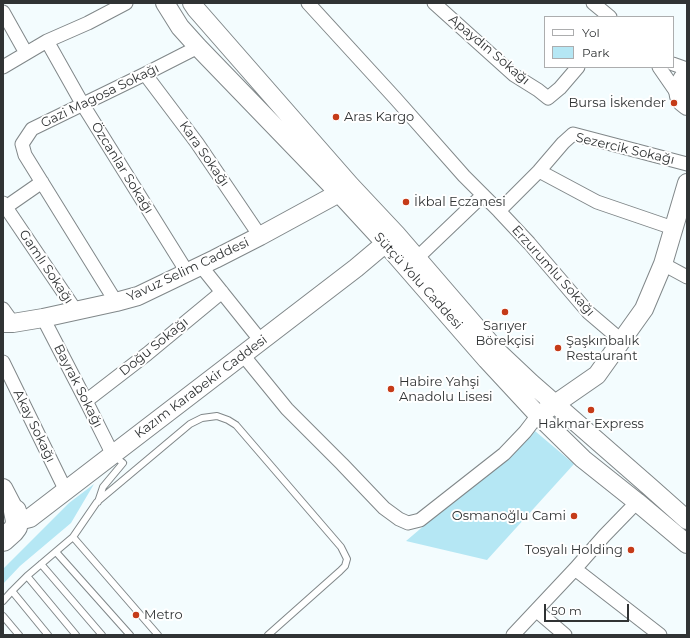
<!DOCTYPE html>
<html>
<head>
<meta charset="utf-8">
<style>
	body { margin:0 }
	#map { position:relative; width:690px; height:638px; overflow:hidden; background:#f3fcfe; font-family:Montserrat,sans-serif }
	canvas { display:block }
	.frame { position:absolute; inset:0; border:4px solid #303334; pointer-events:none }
	.legend { position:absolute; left:544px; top:16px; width:130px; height:52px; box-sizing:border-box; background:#fff; border:1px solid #acadae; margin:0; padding:5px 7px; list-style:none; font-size:12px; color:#303334 }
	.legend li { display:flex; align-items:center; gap:8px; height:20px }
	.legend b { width:20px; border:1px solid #acadae }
	.scale { position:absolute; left:544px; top:604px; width:85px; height:18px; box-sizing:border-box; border:2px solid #303334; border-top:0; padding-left:5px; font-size:12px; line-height:14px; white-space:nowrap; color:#303334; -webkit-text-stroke:3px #fff; paint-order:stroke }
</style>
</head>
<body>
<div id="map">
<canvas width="690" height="638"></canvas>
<div class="frame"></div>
<ul class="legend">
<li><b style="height:5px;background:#fff"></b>Yol</li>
<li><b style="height:11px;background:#b5e7f4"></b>Park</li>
</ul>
<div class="scale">50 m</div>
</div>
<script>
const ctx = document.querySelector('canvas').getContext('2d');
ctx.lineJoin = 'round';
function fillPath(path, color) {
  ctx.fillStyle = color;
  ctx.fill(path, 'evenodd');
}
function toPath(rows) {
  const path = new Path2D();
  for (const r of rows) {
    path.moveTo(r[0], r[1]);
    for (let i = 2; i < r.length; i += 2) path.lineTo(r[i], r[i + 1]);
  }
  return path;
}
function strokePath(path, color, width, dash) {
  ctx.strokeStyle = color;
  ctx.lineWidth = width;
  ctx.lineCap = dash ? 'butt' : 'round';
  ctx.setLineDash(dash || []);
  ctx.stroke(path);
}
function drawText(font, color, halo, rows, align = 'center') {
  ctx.font = font + ' Montserrat,sans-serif';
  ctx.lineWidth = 4;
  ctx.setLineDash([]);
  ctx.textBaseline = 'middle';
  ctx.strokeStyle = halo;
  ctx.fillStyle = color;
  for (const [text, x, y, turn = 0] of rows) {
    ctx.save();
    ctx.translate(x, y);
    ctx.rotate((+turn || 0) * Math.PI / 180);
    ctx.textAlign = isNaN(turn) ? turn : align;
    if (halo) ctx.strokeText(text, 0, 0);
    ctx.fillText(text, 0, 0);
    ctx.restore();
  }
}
fillPath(toPath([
	[535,431,574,464,487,560,406,541],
	[94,484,71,523,20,566,3,584,3,569,69,503]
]), '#b5e7f4');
const lane = toPath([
	[98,502,103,487,123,463,114,456],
	[73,537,158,635],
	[56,552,130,635],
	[41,564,102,635],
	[27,576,76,635],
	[12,591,48,635],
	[3,601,12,591,27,576,73,537,97,502,190,424,202,418,217,416,228,420,236,425,341,547,347,559,345,566,340,571,268,635],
	[3,616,19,635]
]);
const street = toPath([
	[308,3,395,98,464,176,499,211,529,243,588,312,622,341],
	[434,3,514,75,538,90,548,98,560,88,578,67],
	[593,3,610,17],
	[3,12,26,53],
	[47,41,83,105,187,272],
	[673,64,687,69],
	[3,67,47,41,88,23,126,3],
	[659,67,679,96],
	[145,74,197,143,260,236],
	[539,171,597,202,673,228],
	[3,203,76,311],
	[6,207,42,182],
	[499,211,539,171,563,143,573,134,687,164],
	[417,258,483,195],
	[663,264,687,277],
	[201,266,261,341],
	[116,302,25,155,22,144,32,129,145,74,198,47],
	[3,309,13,323],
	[43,318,86,401,113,455],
	[243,355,287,409,342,464,384,508,399,519,408,523,420,520,504,454,525,432,538,415],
	[3,362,66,491],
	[86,401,147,354,222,292],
	[575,569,660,635],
	[537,611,565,635],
	[513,635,575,569,604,536,637,502]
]);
const secondary = toPath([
	[165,3,180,27,198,47,339,193,386,244,487,360,538,415,583,459,637,502,687,544],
	[192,3,196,9,350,185,396,234,496,350,531,383,650,487,687,520],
	[687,74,683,78,680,83,678,90,679,96,682,102,687,106],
	[3,323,13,323,43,318,116,302,138,296,215,259,260,236,339,193,347,187],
	[545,411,597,375,644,309,663,264,687,183],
	[3,488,15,511,22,518,26,519,30,518,356,268,394,236]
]);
const highway = toPath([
	[3,540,13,531,16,527,17,521,15,511]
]);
strokePath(lane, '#808789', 8);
strokePath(street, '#808789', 15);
strokePath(secondary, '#808789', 20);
strokePath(highway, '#808789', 24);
strokePath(lane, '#fff', 6);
strokePath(street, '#fff', 13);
strokePath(secondary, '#fff', 18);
strokePath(highway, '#fff', 22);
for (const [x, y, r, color] of [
	[674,103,4,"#c53b18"],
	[336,117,4,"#c53b18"],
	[406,202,4,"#c53b18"],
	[505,312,4,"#c53b18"],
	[558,348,4,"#c53b18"],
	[391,389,4,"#c53b18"],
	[591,410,4,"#c53b18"],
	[574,516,4,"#c53b18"],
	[631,550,4,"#c53b18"],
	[136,615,4,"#c53b18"]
]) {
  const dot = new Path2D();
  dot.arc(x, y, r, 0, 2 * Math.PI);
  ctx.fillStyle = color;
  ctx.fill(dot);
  strokePath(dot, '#fff', 1.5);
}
drawText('13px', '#303334', '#fff', [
	["Apaydın Sokağı",489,50,40],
	["Gazi Magosa Sokağı",100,96,-26],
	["Sezercik Sokağı",625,149,13],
	["Kara Sokağı",204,154,55],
	["Özcanlar Sokağı",122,168,58],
	["Gamlı Sokağı",46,267,56],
	["Yavuz Selim Caddesi",188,270,-25],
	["Erzurumlu Sokağı",553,271,48],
	["Sütçü Yolu Caddesi",418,281,48],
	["Doğu Sokağı",154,347,-39],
	["Bayrak Sokağı",78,386,63],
	["Kazım Karabekir Caddesi",201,387,-37],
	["Akay Sokağı",34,426,64]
]);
drawText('13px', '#303334', '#fff', [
	["Bursa İskender",666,103,"right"],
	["Aras Kargo",344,117],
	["İkbal Eczanesi",414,202],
	["Sarıyer",505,326,"center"],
	["Börekçisi",505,341,"center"],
	["Şaşkınbalık",566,341],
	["Restaurant",566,356],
	["Habire Yahşi",399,382],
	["Anadolu Lisesi",399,397],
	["Hakmar Express",591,424,"center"],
	["Osmanoğlu Cami",566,516,"right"],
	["Tosyalı Holding",623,550,"right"],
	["Metro",144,615]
], 'left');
</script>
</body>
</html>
